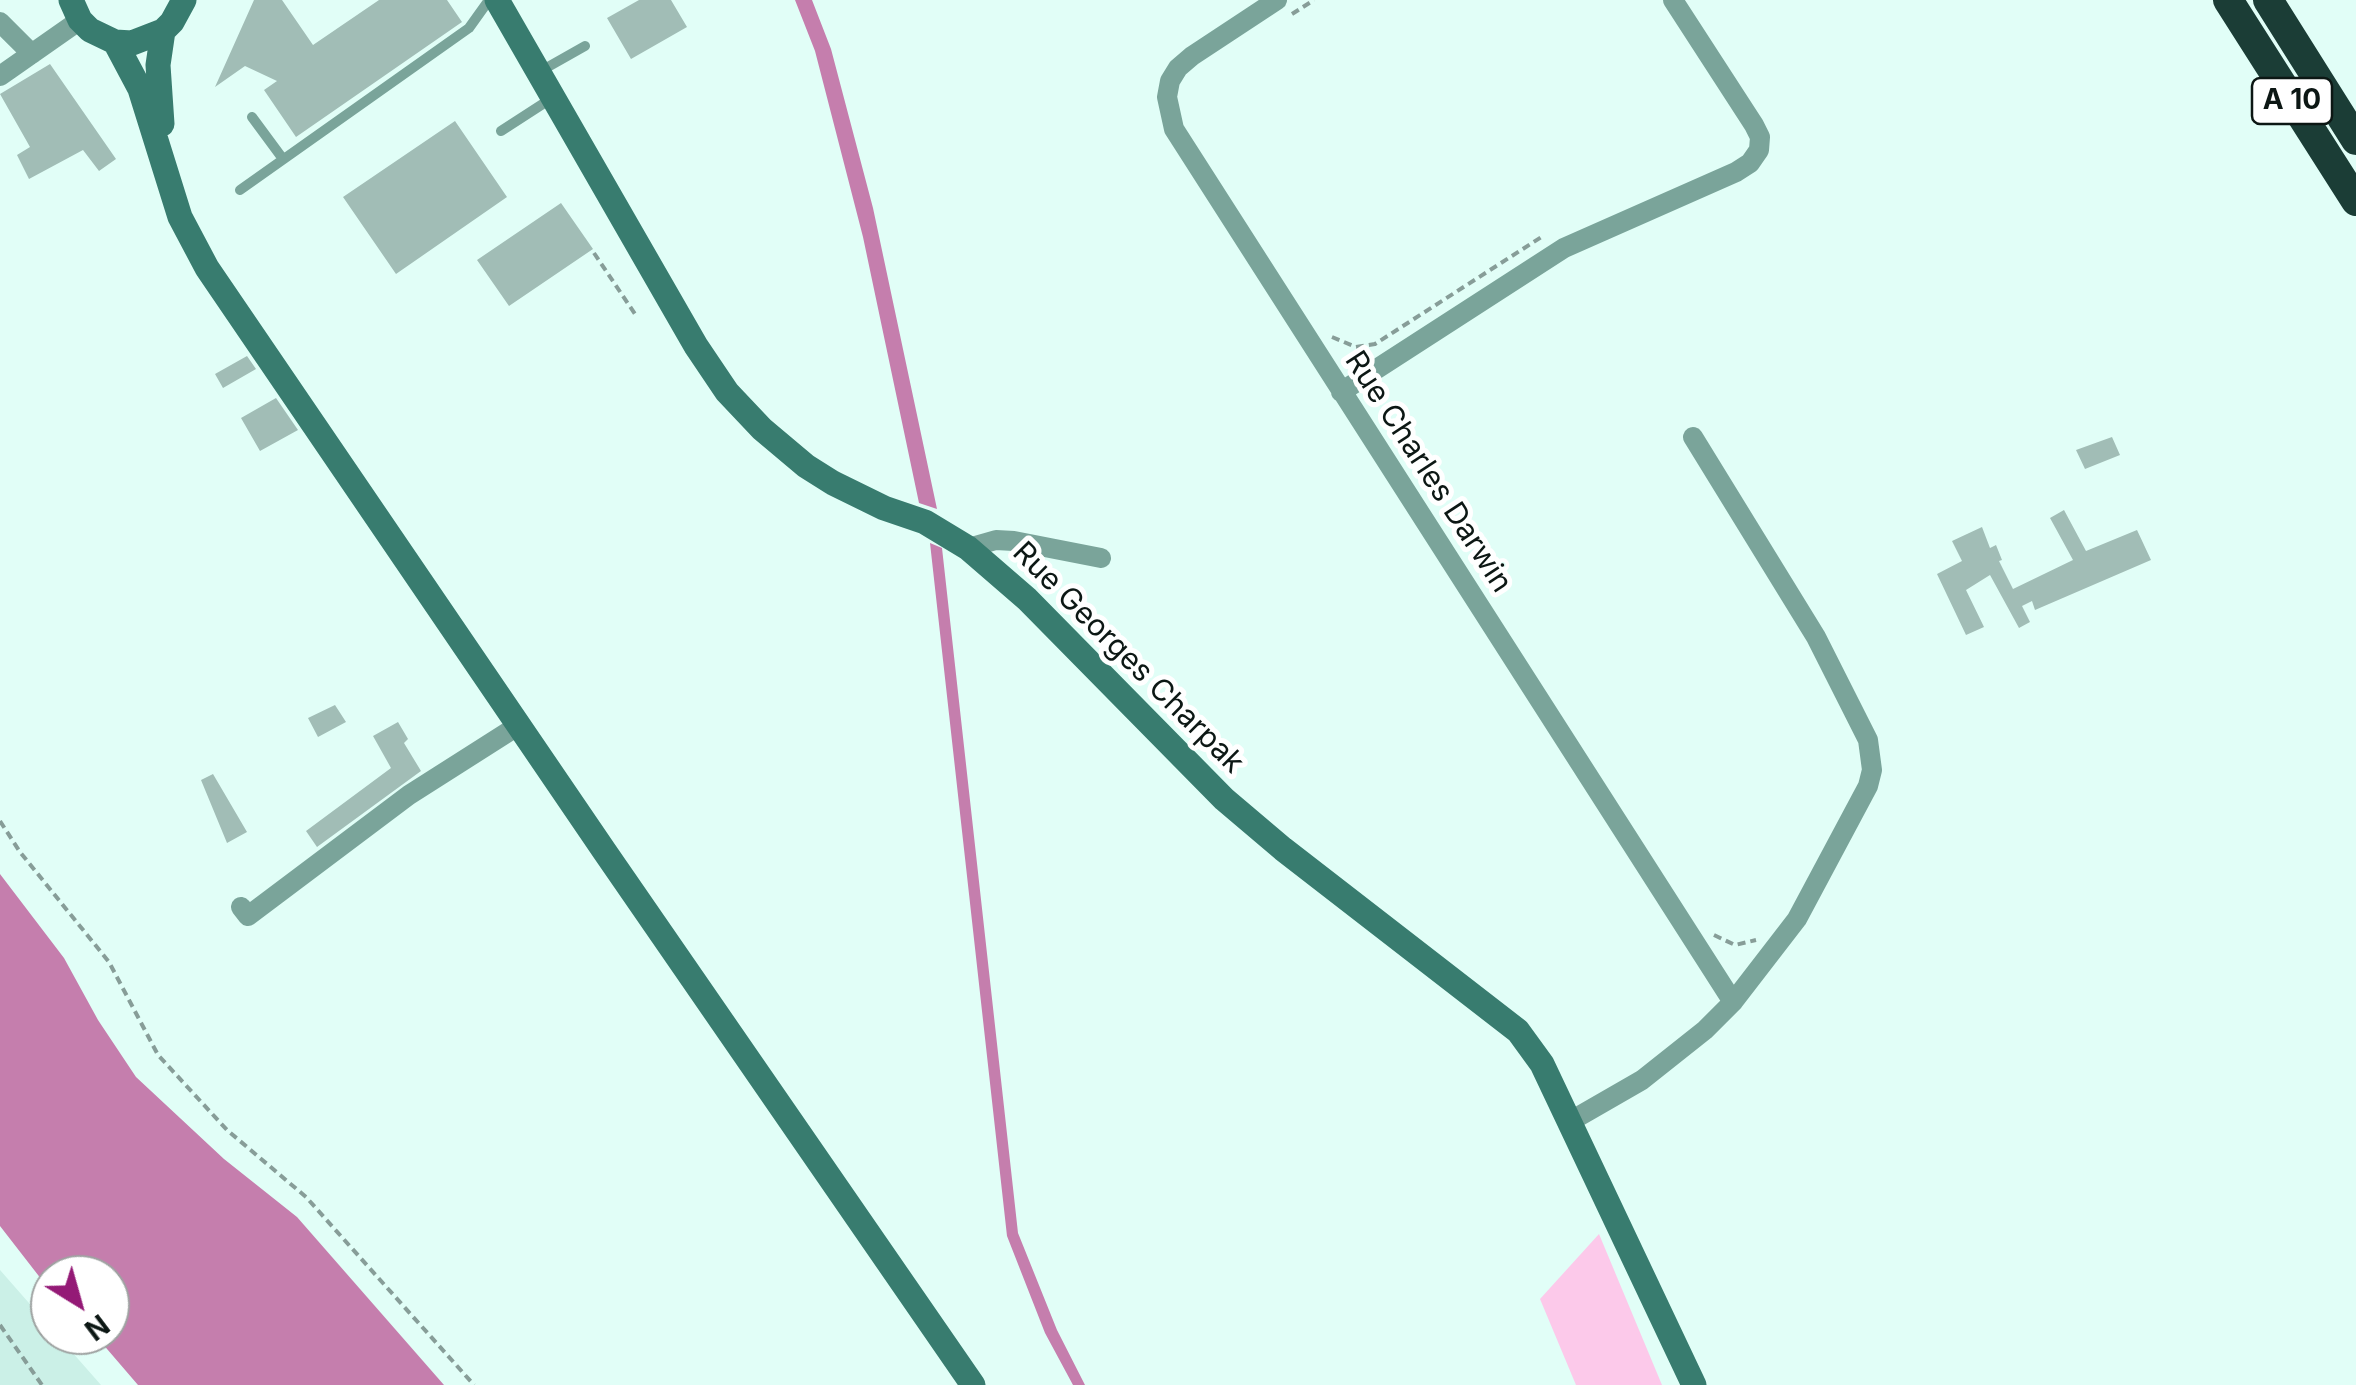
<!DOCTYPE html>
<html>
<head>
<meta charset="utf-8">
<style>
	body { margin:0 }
	#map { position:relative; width:2356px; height:1385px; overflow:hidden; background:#e1fef7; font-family:Inter,sans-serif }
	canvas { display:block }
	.north { position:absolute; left:30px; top:1255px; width:100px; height:100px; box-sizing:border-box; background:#fff; border:2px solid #9ea2a1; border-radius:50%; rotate:143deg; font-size:28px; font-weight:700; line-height:40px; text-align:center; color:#0c1714 }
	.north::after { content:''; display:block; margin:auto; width:35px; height:45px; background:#941a76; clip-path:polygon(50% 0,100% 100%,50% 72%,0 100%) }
</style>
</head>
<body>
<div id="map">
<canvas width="2356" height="1385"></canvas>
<div class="north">N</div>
</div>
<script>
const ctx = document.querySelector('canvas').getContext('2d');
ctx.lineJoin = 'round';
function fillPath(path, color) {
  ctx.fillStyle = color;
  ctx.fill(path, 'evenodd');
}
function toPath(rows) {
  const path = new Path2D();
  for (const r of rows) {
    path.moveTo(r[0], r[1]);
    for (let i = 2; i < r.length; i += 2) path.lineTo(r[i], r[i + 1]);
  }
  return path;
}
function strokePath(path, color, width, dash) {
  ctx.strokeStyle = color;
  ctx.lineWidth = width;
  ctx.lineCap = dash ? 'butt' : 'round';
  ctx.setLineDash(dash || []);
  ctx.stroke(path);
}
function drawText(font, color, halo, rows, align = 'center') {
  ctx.font = font + ' Inter,sans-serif';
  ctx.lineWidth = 10;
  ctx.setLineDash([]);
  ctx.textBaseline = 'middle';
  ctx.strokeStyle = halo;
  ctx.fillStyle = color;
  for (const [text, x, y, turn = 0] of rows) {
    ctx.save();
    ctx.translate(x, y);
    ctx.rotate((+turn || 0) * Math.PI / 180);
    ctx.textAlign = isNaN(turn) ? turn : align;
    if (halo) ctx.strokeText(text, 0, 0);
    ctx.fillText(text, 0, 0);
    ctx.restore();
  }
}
fillPath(toPath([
	[0,1270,50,1327,50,1335,57,1335,101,1385,0,1385]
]), '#cbf0e7');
fillPath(toPath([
	[1599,1234,1662,1385,1576,1385,1540,1299]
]), '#fcc9ea');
fillPath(toPath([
	[795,0,812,0,831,49,873,208,937,509,919,503,863,237,815,51],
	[930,543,942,548,1018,1233,1057,1330,1085,1385,1073,1385,1045,1333,1007,1236],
	[0,874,64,958,98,1020,136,1077,224,1159,297,1217,444,1385,138,1385,95,1335,110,1335,110,1275,50,1275,50,1288,45,1284,0,1226]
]), '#c57ead');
fillPath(toPath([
	[254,0,282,0,313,45,379,0,447,0,462,22,296,137,264,90,277,81,245,66,215,87],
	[639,0,671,0,687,27,631,59,607,18],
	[50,64,116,159,99,171,83,150,29,179,17,155,30,147,0,94],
	[455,121,507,197,396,274,343,197],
	[561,203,593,249,509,306,477,260],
	[247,356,256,369,223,388,215,374],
	[276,398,298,430,260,451,241,418],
	[2112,437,2120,455,2085,469,2076,450],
	[2064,510,2086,551,2137,530,2151,560,2035,610,2032,601,2022,606,2030,622,2019,628,1990,575,1966,590,1984,627,1966,635,1937,574,1962,561,1952,541,1982,527,1990,548,1996,545,2002,560,1999,561,2013,589,2073,560,2050,518],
	[335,705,346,722,318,737,308,718],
	[398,722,408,739,404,743,421,771,317,847,306,831,391,768,373,736],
	[213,774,247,832,227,843,201,780]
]), '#a1bdb6');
strokePath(toPath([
	[1292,14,1314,0],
	[594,253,635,314],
	[1332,337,1356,347,1375,344,1543,236],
	[0,821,20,852,109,962,158,1055,227,1130,306,1197,474,1385],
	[1714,935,1735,945,1756,940],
	[0,1325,42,1385]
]), '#879d98', 4, [8, 5]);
strokePath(toPath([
	[539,72,585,46],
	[252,117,283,159],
	[501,131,552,98],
	[240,190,469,28,489,0]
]), '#7aa49a', 10);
strokePath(toPath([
	[1277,0,1192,56,1178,68,1170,81,1167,97,1174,129,1733,1002],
	[0,22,32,54],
	[0,76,80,20],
	[1341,392,1564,248,1736,172,1750,163,1759,150,1760,137,1754,125,1673,0],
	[968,548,996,540,1014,541,1101,558],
	[241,907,248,916,409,795,519,725],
	[1569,1122,1642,1080,1705,1030,1733,1002,1797,919,1868,786,1872,770,1868,740,1816,637,1693,437]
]), '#7aa49a', 20);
strokePath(toPath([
	[71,0,80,20,90,30,115,42,132,43,163,31,172,22,184,0],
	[497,0,696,346,727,392,762,429,806,466,833,483,884,508,925,522,968,548,1027,599,1224,799,1283,849,1518,1031,1542,1064,1694,1385],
	[115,42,140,89,180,217,207,268,605,852,973,1385],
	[162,124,158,65,163,31]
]), '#387c6f', 25);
strokePath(toPath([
	[2228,0,2356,201],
	[2268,0,2356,140]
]), '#1b3d36', 30);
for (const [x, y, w] of [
	[2292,101,80]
]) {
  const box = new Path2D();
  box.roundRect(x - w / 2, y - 23, w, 46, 8);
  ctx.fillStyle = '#fff';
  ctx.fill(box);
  strokePath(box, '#0c1714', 2.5);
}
drawText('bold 28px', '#0c1714', null, [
	["A 10",2292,101]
]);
drawText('30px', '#0c1714', '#fff', [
	["Rue Charles Darwin",1428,472,57],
	["Rue Georges Charpak",1128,658,45]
]);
</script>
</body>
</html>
